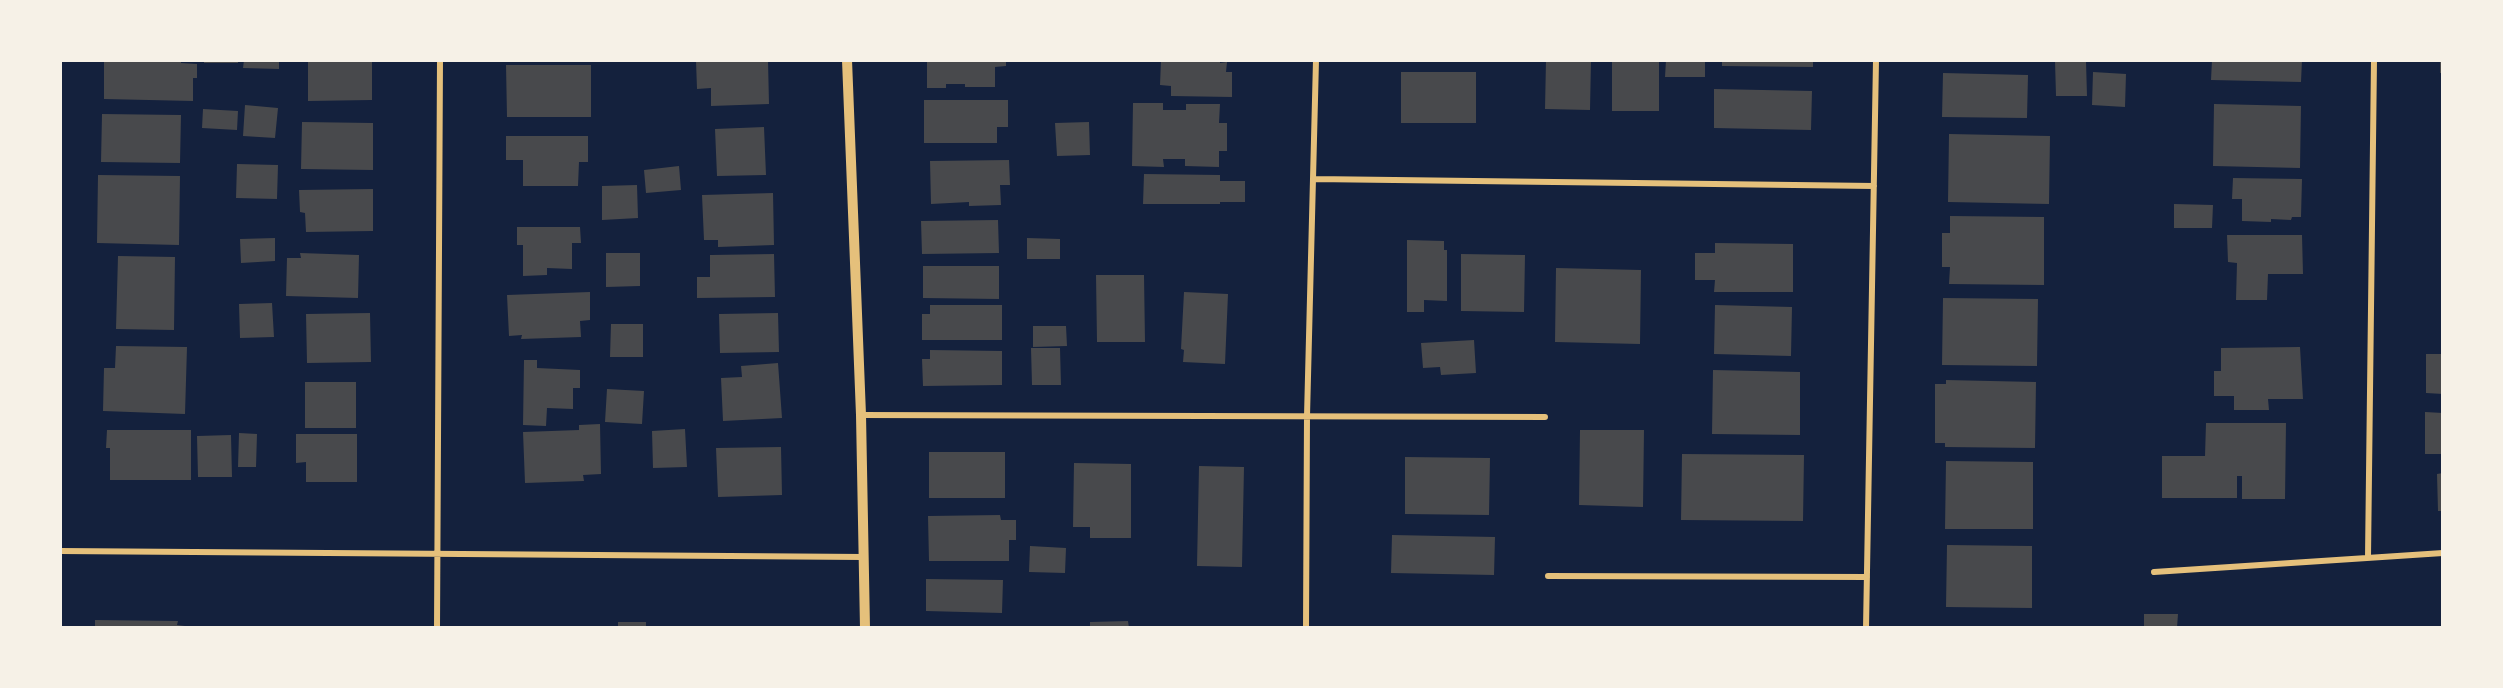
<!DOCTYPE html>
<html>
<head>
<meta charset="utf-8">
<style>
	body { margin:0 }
	#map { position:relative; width:2503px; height:688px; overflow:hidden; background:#14213d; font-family:"Public Sans",sans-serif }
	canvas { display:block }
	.frame { position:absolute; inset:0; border:62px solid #f6f1e7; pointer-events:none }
</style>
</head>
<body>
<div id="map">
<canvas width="2503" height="688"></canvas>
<div class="frame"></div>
</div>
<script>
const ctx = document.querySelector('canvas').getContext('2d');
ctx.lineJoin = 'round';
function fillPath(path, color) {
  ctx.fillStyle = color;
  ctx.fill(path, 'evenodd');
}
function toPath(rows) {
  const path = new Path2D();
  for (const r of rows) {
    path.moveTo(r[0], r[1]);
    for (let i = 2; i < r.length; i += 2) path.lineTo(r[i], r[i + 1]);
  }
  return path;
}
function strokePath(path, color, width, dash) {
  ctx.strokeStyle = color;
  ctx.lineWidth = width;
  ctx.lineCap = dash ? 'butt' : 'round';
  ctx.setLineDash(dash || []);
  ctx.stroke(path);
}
fillPath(toPath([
	[104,60,181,60,181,63,197,64,197,78,193,78,193,101,104,99],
	[204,60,238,60,238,63,204,63],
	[244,60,279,60,279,69,243,68],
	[308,60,372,60,372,100,308,101],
	[734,60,768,60,769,104,711,106,711,88,697,89,696,61],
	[927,60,1006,60,1006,66,995,67,995,87,965,87,965,84,946,84,946,88,927,88],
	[1161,60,1220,60,1220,63,1227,62,1226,72,1232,72,1232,97,1171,96,1171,86,1160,85],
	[1546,60,1591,60,1590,110,1545,109],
	[1612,60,1659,60,1659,111,1612,111],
	[1666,60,1705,60,1705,77,1665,77],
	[1722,60,1813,60,1813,67,1722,66],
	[2212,60,2302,60,2301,82,2211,80],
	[2440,60,2443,60,2443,73,2440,73],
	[2055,61,2086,61,2087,96,2056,96],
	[506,65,591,65,591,117,507,117],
	[1401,72,1476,72,1476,123,1401,123],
	[2093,72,2126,74,2125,107,2092,105],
	[1943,73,2028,75,2027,118,1942,117],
	[1714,89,1812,91,1811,130,1714,128],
	[924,100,1008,100,1008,127,997,127,997,143,924,143],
	[1133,103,1163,103,1163,110,1186,110,1186,104,1220,104,1219,123,1227,123,1227,151,1219,151,1219,167,1185,166,1185,159,1163,159,1164,167,1132,166],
	[2214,104,2301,106,2300,168,2213,166],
	[245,105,278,108,275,138,243,136],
	[203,109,238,111,237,130,202,128],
	[102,114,181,115,180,163,101,162],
	[302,122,373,123,373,170,301,169],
	[1089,122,1090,155,1057,156,1055,123],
	[764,127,766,175,717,176,715,129],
	[1949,134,2050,136,2049,204,1948,202],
	[506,136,588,136,588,162,579,162,578,186,523,186,523,160,506,160],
	[1009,160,1010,185,1000,185,1001,205,969,206,969,202,931,204,930,161],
	[237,164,278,165,277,199,236,198],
	[679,166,681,190,646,193,644,170],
	[1144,174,1220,175,1220,181,1245,181,1245,202,1220,202,1220,204,1143,204],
	[98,175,180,176,179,245,97,243],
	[2233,178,2302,179,2301,217,2292,217,2291,220,2271,219,2271,222,2242,221,2242,199,2232,199],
	[637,185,638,218,602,220,602,186],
	[373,189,373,231,306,232,305,213,300,212,299,190],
	[773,193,774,245,718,247,718,240,704,240,702,195],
	[2174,204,2213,205,2212,228,2174,228],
	[1950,216,2044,217,2044,285,1949,284,1950,267,1942,267,1942,233,1950,233],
	[998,220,999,253,922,254,921,221],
	[517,227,580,227,581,243,572,243,572,269,547,268,547,275,523,276,523,245,517,245],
	[2227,235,2302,235,2303,274,2268,274,2267,300,2236,300,2237,263,2228,262],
	[275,238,275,261,241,263,240,239],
	[1027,238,1060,239,1060,259,1027,259],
	[1407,240,1444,241,1444,250,1447,250,1447,301,1424,300,1424,312,1407,312],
	[1715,243,1793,244,1793,292,1714,292,1715,280,1695,280,1695,253,1715,253],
	[300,253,359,255,358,298,286,296,287,258,301,258],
	[606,253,640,253,640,286,606,287],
	[774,254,775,297,697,298,697,277,710,277,710,255],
	[1461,254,1525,255,1524,312,1461,311],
	[118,256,175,257,174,330,116,329],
	[923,266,999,266,999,299,923,298],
	[1556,268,1641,270,1640,344,1555,342],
	[1096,275,1144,275,1145,342,1097,342],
	[590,292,590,320,580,321,581,337,521,339,522,335,509,336,507,295],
	[1184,292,1228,294,1225,364,1183,362,1184,350,1181,349],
	[1943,298,2038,299,2037,366,1942,365],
	[272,303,274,337,240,338,239,304],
	[930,305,1002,305,1002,340,922,340,922,314,930,314],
	[1715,305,1792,307,1791,356,1714,354],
	[370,313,371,362,307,363,306,314],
	[778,313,779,352,720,353,719,314],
	[611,324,643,324,643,357,610,357],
	[1033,326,1066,326,1067,346,1033,347],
	[1474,340,1476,373,1441,375,1440,367,1423,368,1421,343],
	[116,346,187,347,185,414,103,411,104,368,115,368],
	[2300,347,2303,399,2268,399,2269,410,2234,410,2234,396,2214,396,2214,371,2221,371,2221,348],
	[1031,348,1060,348,1061,385,1032,385],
	[930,350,1002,351,1002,385,923,386,922,359,930,359],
	[2426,354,2443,354,2443,394,2426,393],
	[524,360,537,360,537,368,580,370,580,388,573,388,573,409,547,408,546,426,523,425],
	[778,363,782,418,723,421,721,378,742,377,741,366],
	[1713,370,1800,372,1800,435,1712,434],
	[1946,380,2036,382,2035,448,1945,447,1945,443,1935,443,1935,384,1946,384],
	[305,382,356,382,356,428,305,428],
	[607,389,644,391,642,424,605,422],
	[2425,412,2443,413,2443,454,2425,454],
	[2206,423,2286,423,2285,499,2242,499,2242,476,2237,476,2237,498,2162,498,2162,456,2205,456],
	[600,424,601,474,583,475,584,481,525,483,523,432,579,430,579,425],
	[685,429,687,467,653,468,652,431],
	[107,430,191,430,191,480,110,480,110,448,106,448],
	[1580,430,1644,430,1643,507,1579,505],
	[239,433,257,434,256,467,238,467],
	[296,434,357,434,357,482,306,482,306,462,296,463],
	[231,435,232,477,198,477,197,436],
	[781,447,782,495,718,497,716,448],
	[929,452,1005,452,1005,498,929,498],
	[1682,454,1804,455,1803,521,1681,520],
	[1405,457,1490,458,1489,515,1405,514],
	[1946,461,2033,462,2033,529,1945,529],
	[1074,463,1131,464,1131,538,1090,538,1090,527,1073,527],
	[1199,466,1244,467,1242,567,1197,566],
	[2443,473,2443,511,2438,511,2437,474],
	[1000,515,1001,520,1016,520,1016,540,1009,540,1009,561,929,561,928,516],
	[1392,535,1495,537,1494,575,1391,573],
	[1947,545,2032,546,2032,608,1946,607],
	[1030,546,1066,548,1065,573,1029,572],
	[926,579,1003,580,1002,613,926,611],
	[2144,614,2178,614,2177,628,2144,628],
	[95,620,178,621,177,625,185,626,185,628,95,628],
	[1128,621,1129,628,1090,628,1090,622],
	[618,622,646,622,646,628,618,628]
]), '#48494c');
strokePath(toPath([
	[1314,179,1874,186],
	[861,415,1545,417],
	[60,551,863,557],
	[2368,557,2374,60],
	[2154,572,2443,553],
	[1548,576,1867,577],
	[437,628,440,60],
	[1306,628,1307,416,1316,60],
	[1866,628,1876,60]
]), '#e5c07b', 6);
strokePath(toPath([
	[847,60,861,415,865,628]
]), '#e5c07b', 10);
</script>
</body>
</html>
